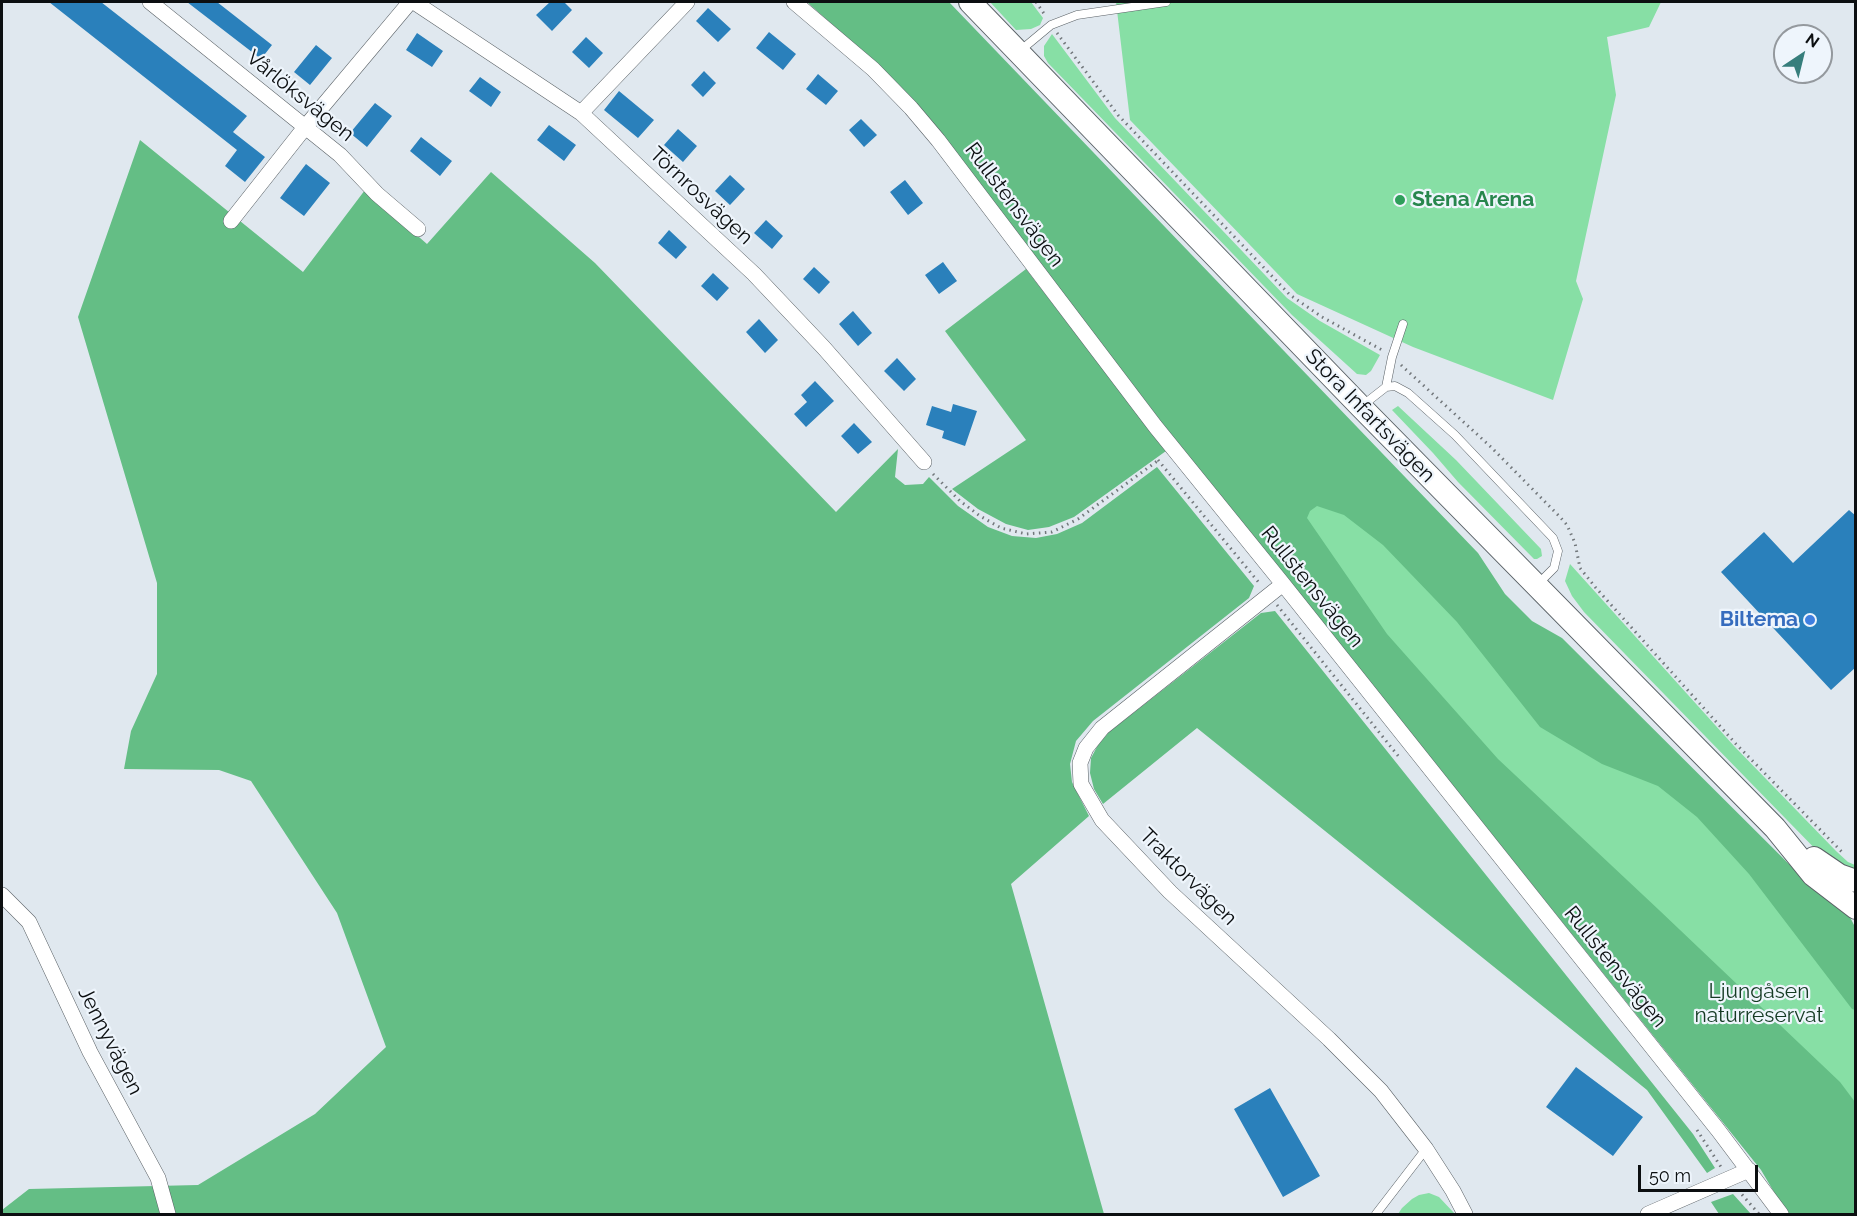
<!DOCTYPE html>
<html>
<head>
<meta charset="utf-8">
<style>
	body { margin:0 }
	#map { position:relative; width:1857px; height:1216px; overflow:hidden; background:#e0e8ef; font-family:Raleway,sans-serif }
	canvas { display:block }
	.frame { position:absolute; inset:0; border:3px solid #0c0f11; pointer-events:none }
	.north { position:absolute; left:1773px; top:24px; width:60px; height:60px; box-sizing:border-box; background:#eef5fc; border:2px solid #94999e; border-radius:50%; rotate:35deg; font-size:16px; font-weight:700; line-height:24px; text-align:center; color:#0c0f11 }
	.north::after { content:''; display:block; margin:auto; width:21px; height:27px; background:#367e7c; clip-path:polygon(50% 0,100% 100%,50% 72%,0 100%) }
	.scale { position:absolute; left:1638px; top:1165px; width:120px; height:27px; box-sizing:border-box; border:3px solid #0c0f11; border-top:0; padding-left:8px; font-size:18px; line-height:21px; white-space:nowrap; color:#0c0f11; -webkit-text-stroke:4px #eef5fc; paint-order:stroke }
</style>
</head>
<body>
<div id="map">
<canvas width="1857" height="1216"></canvas>
<div class="frame"></div>
<div class="north">N</div>
<div class="scale">50 m</div>
</div>
<script>
const ctx = document.querySelector('canvas').getContext('2d');
ctx.lineJoin = 'round';
function fillPath(path, color) {
  ctx.fillStyle = color;
  ctx.fill(path, 'evenodd');
}
function toPath(rows) {
  const path = new Path2D();
  for (const r of rows) {
    path.moveTo(r[0], r[1]);
    for (let i = 2; i < r.length; i += 2) path.lineTo(r[i], r[i + 1]);
  }
  return path;
}
function strokePath(path, color, width, dash) {
  ctx.strokeStyle = color;
  ctx.lineWidth = width;
  ctx.lineCap = dash ? 'butt' : 'round';
  ctx.setLineDash(dash || []);
  ctx.stroke(path);
}
function drawText(font, color, halo, rows, align = 'center') {
  ctx.font = font + ' Raleway,sans-serif';
  ctx.lineWidth = 4.5;
  ctx.setLineDash([]);
  ctx.textBaseline = 'middle';
  ctx.strokeStyle = halo;
  ctx.fillStyle = color;
  for (const [text, x, y, turn = 0] of rows) {
    ctx.save();
    ctx.translate(x, y);
    ctx.rotate((+turn || 0) * Math.PI / 180);
    ctx.textAlign = isNaN(turn) ? turn : align;
    if (halo) ctx.strokeText(text, 0, 0);
    ctx.fillText(text, 0, 0);
    ctx.restore();
  }
}
fillPath(toPath([
	[990,2,1031,2,1043,18,1040,25,1031,29,1016,30],
	[1116,2,1661,2,1649,27,1607,37,1616,95,1576,281,1583,299,1553,400,1413,347,1297,294,1130,120],
	[1052,34,1115,118,1287,298,1320,321,1380,355,1371,371,1366,375,1357,374,1292,315,1048,63,1044,56,1044,46],
	[1263,342,1855,967,1855,1214,1770,1173,1468,799,1221,380],
	[1398,406,1456,460,1541,549,1542,556,1537,559,1534,559,1458,482,1433,453,1392,410],
	[1570,564,1734,746,1836,851,1848,862,1855,865,1855,875,1827,861,1584,612,1572,596,1565,581],
	[1429,1193,1439,1197,1455,1214,1398,1214,1402,1208,1412,1199,1419,1195]
]), '#87dfa5');
fillPath(toPath([
	[807,2,949,2,1478,553,1505,594,1532,621,1562,638,1810,885,1848,913,1855,927,1855,1010,1852,1009,1749,874,1697,817,1658,786,1602,764,1540,727,1457,622,1383,545,1344,515,1317,506,1310,511,1307,518,1387,634,1498,759,1659,910,1840,1082,1855,1102,1855,1214,1787,1214,1761,1170,1163,424,922,110,883,70],
	[140,140,303,272,365,190,427,244,491,172,595,263,836,512,898,449,895,477,905,485,923,484,929,477,958,506,988,527,1012,536,1036,538,1057,534,1082,523,1157,467,1254,586,1249,598,1093,721,1076,741,1070,764,1072,782,1089,816,1011,884,1104,1214,2,1214,2,1210,29,1189,198,1185,315,1114,386,1047,337,913,251,781,219,770,124,769,131,731,157,674,157,583,78,317],
	[1026,269,1166,451,1074,517,1049,527,1028,530,1006,524,978,509,952,489,1026,440,945,331],
	[1275,611,1693,1134,1715,1168,1707,1173,1647,1090,1197,728,1103,804,1094,789,1090,773,1091,758,1098,745,1109,732,1261,613],
	[1733,1194,1751,1214,1719,1214,1711,1202]
]), '#64be85');
fillPath(toPath([
	[49,2,101,2,247,116,233,132,265,157,245,182,225,166,237,150],
	[187,2,217,2,272,45,261,59],
	[550,2,564,2,572,10,552,31,536,15],
	[708,8,731,29,718,42,696,21],
	[769,32,796,54,783,70,756,48],
	[417,33,443,51,432,67,406,50],
	[586,37,603,53,589,68,572,52],
	[316,45,332,58,310,85,294,72],
	[704,71,716,83,703,97,691,85],
	[818,74,838,91,826,105,806,89],
	[480,77,501,92,491,107,469,91],
	[619,91,654,120,638,138,604,110],
	[375,103,392,116,367,147,350,133],
	[861,119,877,135,864,147,849,130],
	[549,125,576,145,564,161,537,140],
	[678,129,697,146,683,162,664,145],
	[421,137,452,161,440,176,410,151],
	[306,164,330,183,304,216,280,198],
	[730,175,745,189,730,205,715,191],
	[905,180,923,203,908,215,890,192],
	[766,220,783,236,772,249,754,233],
	[669,230,687,247,676,259,658,243],
	[943,262,957,281,939,294,925,275],
	[814,267,830,282,819,294,803,279],
	[713,273,729,288,717,301,701,286],
	[853,311,872,333,858,346,839,324],
	[759,319,778,340,765,353,746,332],
	[897,358,916,379,904,391,884,371],
	[815,381,834,401,806,427,794,414,807,402,801,395],
	[953,404,977,411,965,446,942,438,944,431,926,425,932,406,951,412],
	[854,423,872,442,858,454,841,436],
	[1849,510,1856,516,1856,667,1831,690,1721,572,1764,532,1793,563],
	[1576,1067,1643,1117,1613,1156,1546,1107],
	[1270,1088,1320,1176,1283,1197,1234,1109]
]), '#2a80bb');
const lane = toPath([
	[1021,50,1051,25,1077,15,1166,2],
	[1386,387,1392,357,1403,324],
	[1363,405,1386,387,1395,386,1408,393,1455,435,1553,538,1558,551,1554,568,1538,584],
	[1376,1214,1426,1149]
]);
const street = toPath([
	[150,2,340,155,377,194,418,229],
	[414,2,581,113,754,274,824,348,924,462],
	[794,2,873,69,911,108,938,140,1155,426,1283,584,1718,1130,1781,1214],
	[581,113,687,2],
	[231,221,306,126,410,2],
	[1283,584,1102,728,1086,748,1080,763,1081,784,1102,820,1170,892,1329,1039,1381,1091,1426,1149,1453,1191,1465,1214],
	[2,895,29,922,90,1052,158,1178,168,1214],
	[1648,1214,1749,1170]
]);
const secondary = toPath([
	[970,2,1361,407,1775,828,1813,875,1856,908],
	[1814,858,1839,875,1856,881]
]);
strokePath(lane, '#5a6166', 9);
strokePath(street, '#5a6166', 16);
strokePath(secondary, '#5a6166', 24);
strokePath(toPath([
	[1036,2,1045,15],
	[1057,33,1118,115,1290,295,1322,317,1382,350],
	[1401,365,1491,447,1560,517,1567,525,1575,543,1580,568,1596,588,1736,744,1842,852],
	[1158,460,1260,584],
	[933,474,960,501,980,516,1001,528,1026,534,1052,532,1078,519,1160,459],
	[1277,605,1399,757],
	[1697,1130,1721,1167],
	[1738,1190,1759,1214]
]), '#72777b', 3, [1.5, 4.5]);
strokePath(lane, '#fff', 8);
strokePath(street, '#fff', 15);
strokePath(secondary, '#fff', 22);
for (const [x, y, r, color] of [
	[1400,200,6,"#2e9e5b"],
	[1810,620,6,"#3f7fe0"]
]) {
  const dot = new Path2D();
  dot.arc(x, y, r, 0, 2 * Math.PI);
  ctx.fillStyle = color;
  ctx.fill(dot);
  strokePath(dot, '#eef5fc', 2);
}
drawText('21px', '#0c0f11', '#eef5fc', [
	["Vårlöksvägen",300,96,39],
	["Törnrosvägen",701,196,43],
	["Rullstensvägen",1014,205,53],
	["Stora Infartsvägen",1370,416,46],
	["Rullstensvägen",1312,587,51],
	["Traktorvägen",1188,877,45],
	["Rullstensvägen",1615,967,51],
	["Jennyvägen",110,1041,63]
]);
drawText('bold 21px', '#27864d', '#eef5fc', [
	["Stena Arena",1412,200]
], 'left');
drawText('bold 21px', '#366cbe', '#eef5fc', [
	["Biltema",1798,620]
], 'right');
drawText('21px', '#143a23', '#eef5fc', [
	["Ljungåsen",1759,992],
	["naturreservat",1759,1016]
]);
</script>
</body>
</html>
